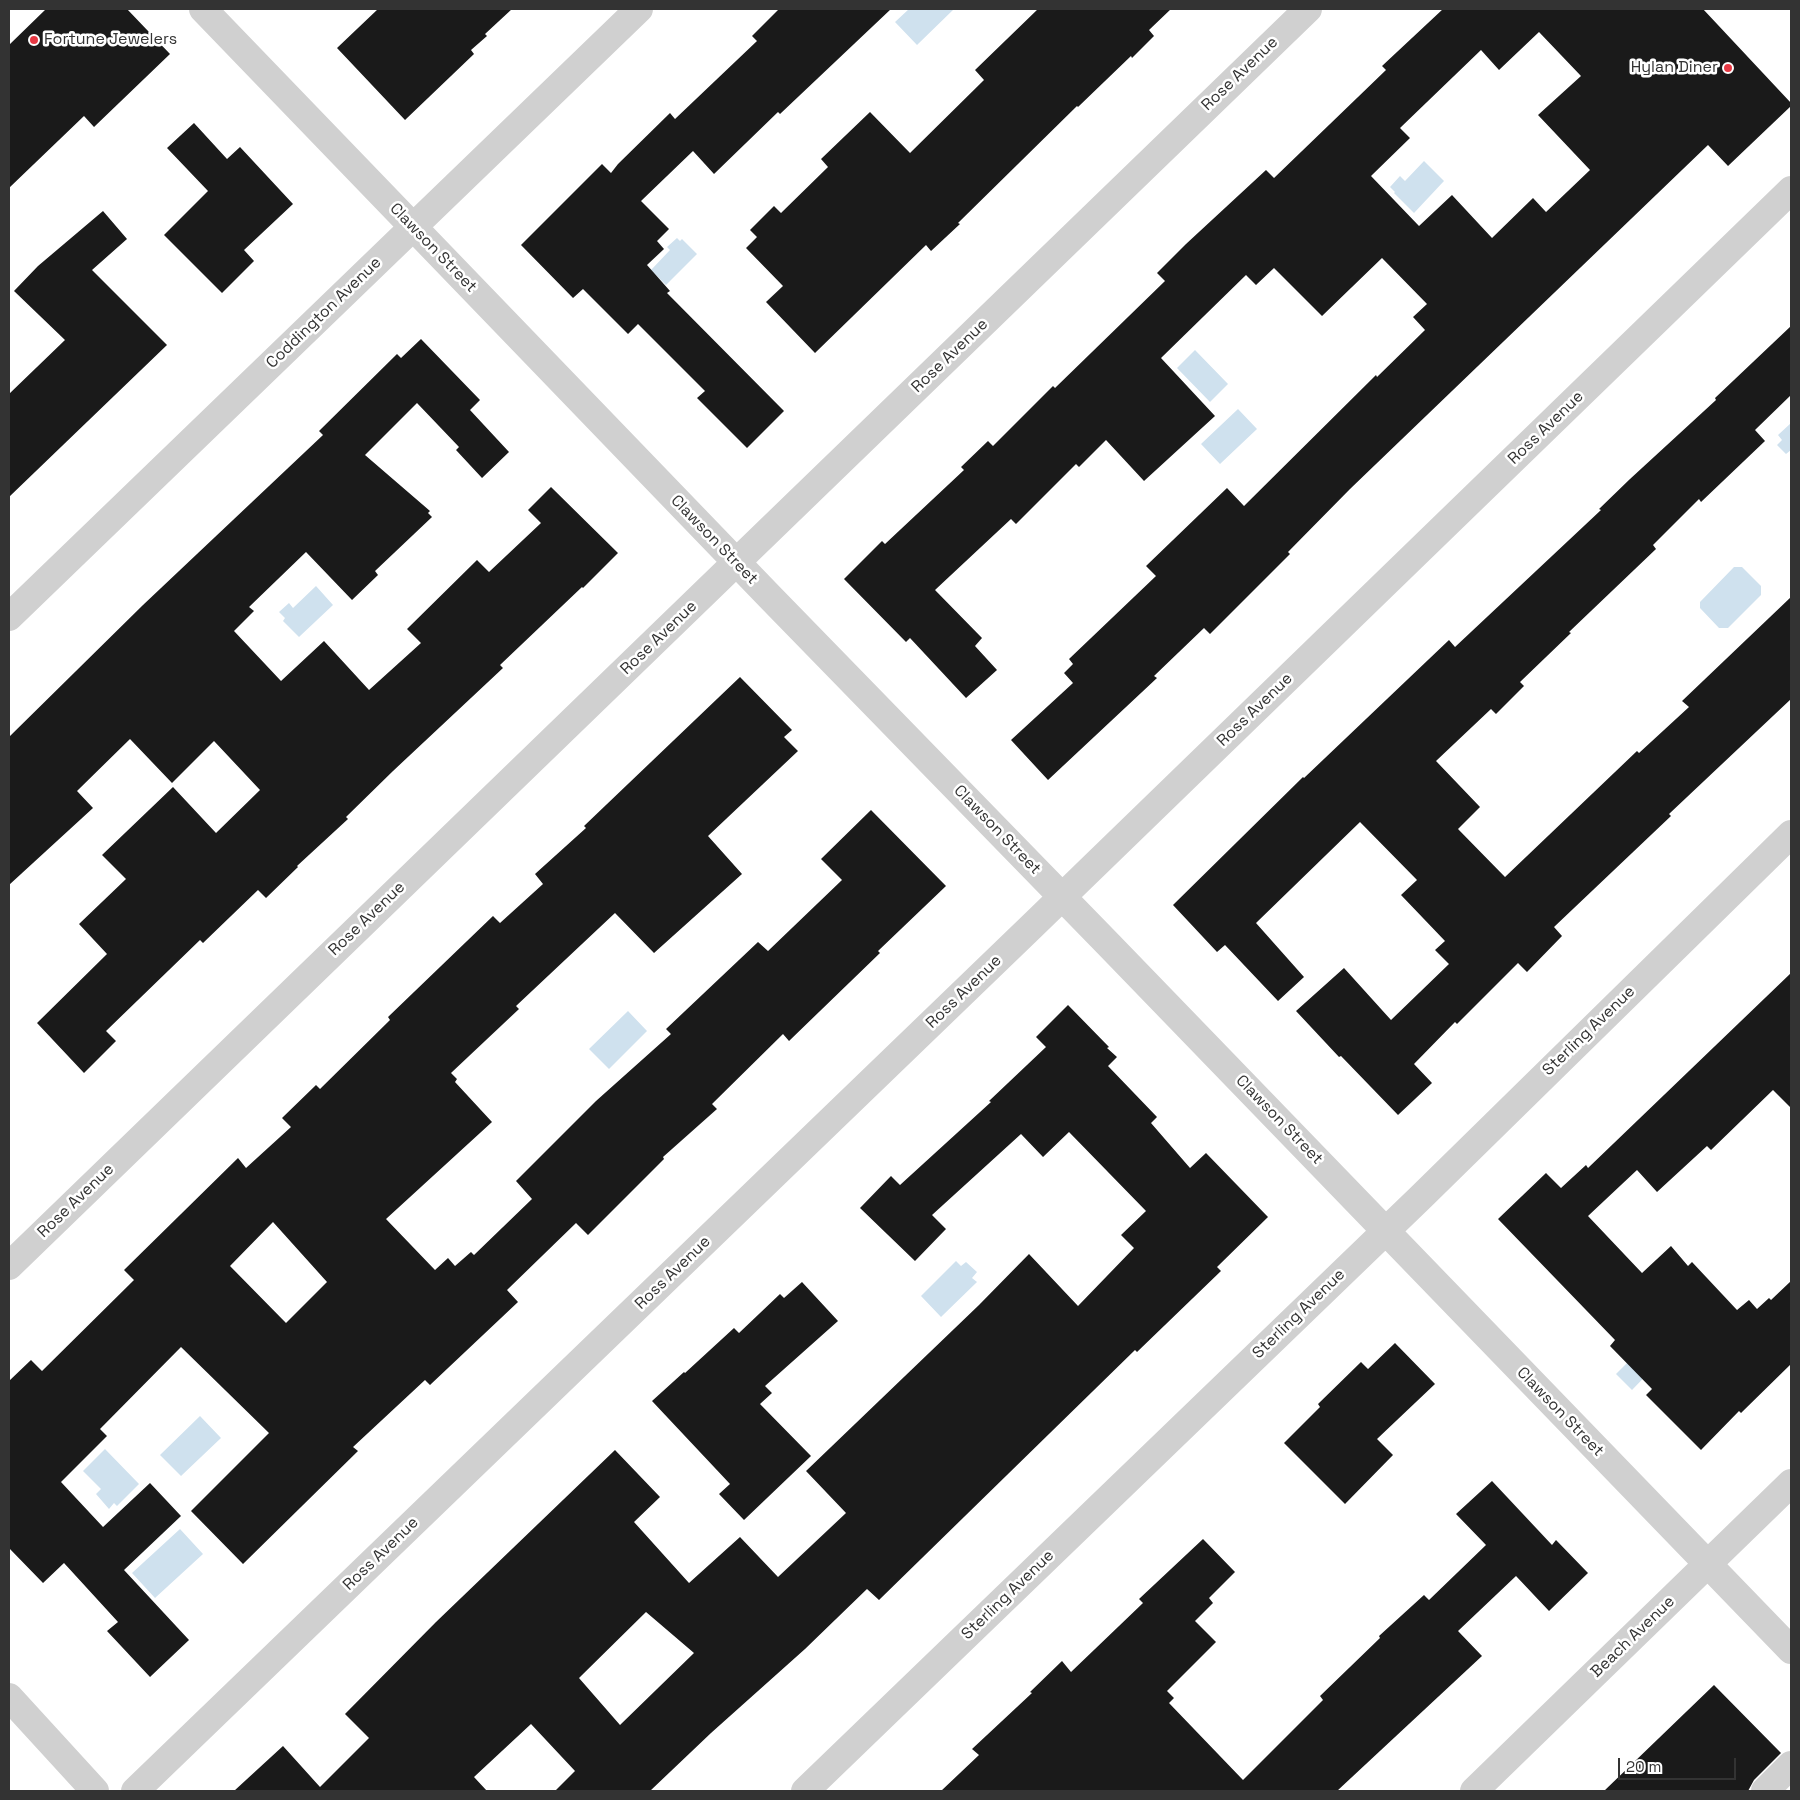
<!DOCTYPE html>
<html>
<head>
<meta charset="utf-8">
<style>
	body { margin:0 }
	#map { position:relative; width:1800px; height:1800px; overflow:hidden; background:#fff; font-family:"Space Grotesk",sans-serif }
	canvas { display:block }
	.frame { position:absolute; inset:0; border:10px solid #333; pointer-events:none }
	.scale { position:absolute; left:1618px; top:1758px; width:118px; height:22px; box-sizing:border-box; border:2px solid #333; border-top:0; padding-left:6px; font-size:15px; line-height:18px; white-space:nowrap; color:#333; -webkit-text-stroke:4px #fff; paint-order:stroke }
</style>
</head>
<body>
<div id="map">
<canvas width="1800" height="1800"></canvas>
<div class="frame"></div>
<div class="scale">20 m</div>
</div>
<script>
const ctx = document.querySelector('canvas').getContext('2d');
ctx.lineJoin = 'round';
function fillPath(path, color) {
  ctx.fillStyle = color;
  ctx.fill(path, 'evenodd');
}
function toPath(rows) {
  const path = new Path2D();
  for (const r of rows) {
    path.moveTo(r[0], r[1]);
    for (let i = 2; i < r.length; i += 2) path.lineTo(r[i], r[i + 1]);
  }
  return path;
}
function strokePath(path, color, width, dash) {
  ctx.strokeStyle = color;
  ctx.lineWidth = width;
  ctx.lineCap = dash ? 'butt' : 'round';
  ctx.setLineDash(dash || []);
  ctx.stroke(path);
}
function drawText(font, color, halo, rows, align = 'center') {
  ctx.font = font + ' "Space Grotesk",sans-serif';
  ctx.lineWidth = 5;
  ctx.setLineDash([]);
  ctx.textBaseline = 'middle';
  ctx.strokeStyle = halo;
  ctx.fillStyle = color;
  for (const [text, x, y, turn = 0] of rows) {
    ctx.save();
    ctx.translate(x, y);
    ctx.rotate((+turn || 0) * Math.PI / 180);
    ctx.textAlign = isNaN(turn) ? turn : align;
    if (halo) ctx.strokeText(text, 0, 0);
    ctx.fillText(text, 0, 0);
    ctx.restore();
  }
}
fillPath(toPath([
	[909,9,954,9,917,45,895,22],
	[1424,161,1444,181,1414,213,1394,193,1395,192,1390,187,1400,176,1405,181],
	[677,238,680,241,682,239,697,254,666,285,651,270,670,250,667,247],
	[1195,350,1228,384,1210,402,1177,368],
	[1238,409,1257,429,1220,464,1201,444],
	[1791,423,1791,450,1786,454,1777,445,1782,440,1778,435],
	[1734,567,1742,567,1761,586,1761,595,1728,628,1719,628,1700,608,1700,602],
	[316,586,333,605,299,637,283,621,285,618,279,612,289,603,293,608],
	[628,1011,647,1031,609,1069,589,1049],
	[956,1261,961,1266,966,1262,977,1272,972,1278,977,1282,941,1317,921,1296],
	[1646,1344,1662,1359,1632,1390,1616,1374],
	[200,1416,221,1438,181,1476,160,1455],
	[105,1449,139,1484,117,1506,114,1503,109,1509,96,1494,101,1489,83,1471],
	[180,1529,203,1554,155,1598,132,1573]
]), '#cfe1ee');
fillPath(toPath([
	[46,9,127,9,170,54,94,127,84,116,9,188,9,45],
	[378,9,512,9,485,34,487,36,471,50,474,54,405,120,337,48],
	[779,9,891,9,780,114,778,112,714,174,693,151,641,201,669,229,657,241,664,249,647,265,670,291,667,293,784,411,747,448,697,398,705,391,638,324,628,334,583,289,573,298,521,245,602,164,611,173,618,164,670,113,675,119,757,41,752,36],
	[1038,9,1171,9,1149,30,1154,36,1132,58,1131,56,1078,107,1077,106,958,223,960,224,931,251,926,245,815,353,766,302,783,286,746,248,757,237,750,230,774,206,781,213,828,167,821,159,870,112,910,153,984,80,975,70],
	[1443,9,1703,9,1791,103,1791,106,1728,166,1708,145,1350,489,1288,552,1290,554,1210,634,1204,628,1154,676,1157,678,1048,780,1011,740,1073,683,1064,673,1073,664,1069,659,1156,576,1146,566,1227,488,1244,506,1376,375,1377,377,1425,330,1413,317,1427,304,1382,258,1322,316,1274,268,1256,285,1246,275,1161,358,1215,416,1144,481,1106,440,1079,467,1076,464,1016,524,1011,519,935,590,982,638,975,646,997,670,966,698,910,638,906,642,844,579,882,541,885,544,964,470,961,467,988,441,993,446,1053,386,1055,388,1165,281,1157,273,1186,244,1266,170,1274,178,1386,70,1382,66],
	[1539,32,1581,76,1538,115,1590,170,1546,212,1533,198,1492,238,1452,195,1419,226,1371,176,1410,138,1400,128,1481,50,1499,70],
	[194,123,227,159,240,147,293,204,244,250,254,261,222,293,164,235,208,191,167,148],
	[103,211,127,239,92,270,167,345,9,497,9,394,65,340,14,291,38,266],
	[1791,326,1791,395,1755,430,1765,441,1701,502,1699,499,1653,545,1656,549,1569,632,1571,633,1520,682,1524,686,1496,714,1491,709,1436,761,1480,807,1458,829,1505,877,1637,751,1639,753,1689,707,1682,701,1791,597,1791,699,1669,814,1671,816,1554,927,1562,936,1527,972,1518,963,1457,1024,1455,1022,1414,1064,1432,1083,1398,1115,1341,1056,1339,1057,1296,1011,1344,968,1391,1020,1449,964,1435,950,1445,941,1401,895,1417,880,1360,822,1256,923,1304,977,1278,1001,1225,945,1217,952,1173,905,1303,777,1304,778,1449,640,1455,647,1601,510,1599,509,1630,479,1716,400,1715,398],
	[421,339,480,400,470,410,509,452,482,478,456,450,459,447,417,403,365,455,430,511,428,513,432,517,375,571,378,575,352,600,306,552,249,607,254,611,234,631,281,681,324,641,369,690,421,643,407,629,477,560,489,572,541,523,528,510,551,487,618,553,583,588,582,587,500,665,503,668,393,771,346,817,348,819,297,866,298,867,266,898,258,890,203,943,200,940,106,1031,116,1041,84,1073,37,1023,107,954,79,924,126,879,102,855,173,787,216,833,260,790,214,741,172,783,130,739,77,791,93,808,9,885,9,737,143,605,323,435,319,431,397,354,401,358],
	[740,677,792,730,784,737,798,751,708,836,742,874,654,953,615,913,516,1006,519,1009,451,1073,457,1079,455,1082,492,1122,386,1219,435,1270,448,1258,455,1266,471,1252,474,1255,532,1199,516,1181,596,1101,671,1034,666,1029,758,942,768,951,842,880,821,859,871,810,946,886,878,951,880,953,789,1041,783,1034,712,1104,717,1109,663,1157,664,1159,588,1235,576,1223,507,1290,518,1302,430,1385,425,1380,353,1447,358,1451,243,1564,191,1511,269,1433,181,1347,100,1429,107,1436,61,1482,103,1527,150,1483,181,1516,124,1570,189,1640,150,1677,107,1631,118,1622,64,1563,43,1583,9,1548,9,1381,31,1360,42,1371,134,1280,124,1270,238,1158,246,1168,291,1127,282,1118,316,1085,320,1089,390,1020,388,1017,493,916,500,923,543,884,535,874,586,828,584,826],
	[273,1222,327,1282,286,1323,230,1266],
	[1791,973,1791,1108,1773,1090,1711,1150,1707,1146,1657,1192,1637,1170,1588,1216,1642,1273,1671,1246,1688,1266,1692,1262,1737,1310,1749,1300,1757,1309,1769,1298,1771,1300,1791,1281,1791,1364,1741,1413,1739,1411,1701,1450,1646,1395,1652,1389,1610,1346,1615,1340,1498,1219,1546,1173,1561,1188,1586,1165,1588,1168],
	[1068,1005,1109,1047,1107,1048,1117,1057,1108,1066,1157,1117,1151,1123,1190,1168,1206,1153,1268,1217,1217,1267,1221,1271,1137,1352,1135,1350,879,1600,867,1589,805,1649,711,1733,650,1791,555,1791,575,1771,531,1724,474,1777,487,1791,234,1791,283,1746,320,1787,369,1738,345,1714,436,1622,615,1450,660,1497,634,1522,689,1583,740,1537,778,1577,846,1513,806,1471,979,1305,1029,1254,1078,1306,1134,1248,1121,1235,1146,1211,1069,1132,1043,1157,1021,1134,932,1215,946,1229,915,1261,860,1208,891,1176,900,1185,991,1102,989,1101,1046,1047,1036,1037],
	[646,1612,694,1653,620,1725,579,1678],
	[802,1282,838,1321,765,1386,772,1393,760,1404,811,1456,744,1520,719,1494,730,1484,652,1401,684,1372,685,1373,734,1328,739,1333,780,1294,784,1298],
	[1395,1343,1435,1384,1377,1439,1393,1455,1345,1504,1284,1443,1320,1407,1318,1404,1361,1362,1368,1369],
	[1492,1481,1552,1545,1556,1540,1588,1573,1549,1611,1516,1576,1458,1631,1482,1656,1337,1791,941,1791,979,1755,972,1749,1032,1693,1030,1692,1062,1661,1071,1672,1143,1603,1139,1599,1203,1539,1235,1572,1209,1598,1213,1603,1195,1621,1216,1642,1167,1691,1174,1698,1169,1703,1243,1780,1323,1700,1320,1696,1380,1638,1379,1636,1424,1595,1429,1600,1486,1545,1456,1514],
	[1714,1685,1781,1753,1754,1780,1748,1791,1604,1791]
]), '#1a1a1a');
strokePath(toPath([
	[203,9,770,597,1110,946,1791,1650],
	[9,617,639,9],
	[9,1266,1308,9],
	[9,1697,95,1791],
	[135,1791,1030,928,1791,190],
	[805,1791,1421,1197,1791,834],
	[1474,1791,1791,1483],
	[1765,1791,1791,1765]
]), '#d0d0d0', 28);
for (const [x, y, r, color] of [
	[34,40,5,"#e63843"],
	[1728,68,5,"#e63843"]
]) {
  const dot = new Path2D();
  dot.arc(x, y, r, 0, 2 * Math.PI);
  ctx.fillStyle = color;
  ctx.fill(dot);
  strokePath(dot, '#fff', 2);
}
drawText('16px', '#333', '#fff', [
	["Fortune Jewelers",44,40],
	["Hylan Diner",1718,68,"right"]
], 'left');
drawText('16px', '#333', '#fff', [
	["Rose Avenue",1240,74,-44],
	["Clawson Street",433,248,46],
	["Coddington Avenue",324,313,-44],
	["Rose Avenue",950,356,-44],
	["Ross Avenue",1546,428,-44],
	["Clawson Street",714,540,46],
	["Rose Avenue",659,638,-44],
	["Ross Avenue",1255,710,-44],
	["Clawson Street",997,830,46],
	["Rose Avenue",367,919,-44],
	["Ross Avenue",964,992,-44],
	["Sterling Avenue",1589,1031,-44],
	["Clawson Street",1279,1120,46],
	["Rose Avenue",76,1201,-44],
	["Ross Avenue",673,1273,-44],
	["Sterling Avenue",1299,1314,-44],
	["Clawson Street",1560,1412,46],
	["Ross Avenue",381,1554,-44],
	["Sterling Avenue",1008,1595,-44],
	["Beach Avenue",1633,1637,-44]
]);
</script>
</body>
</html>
